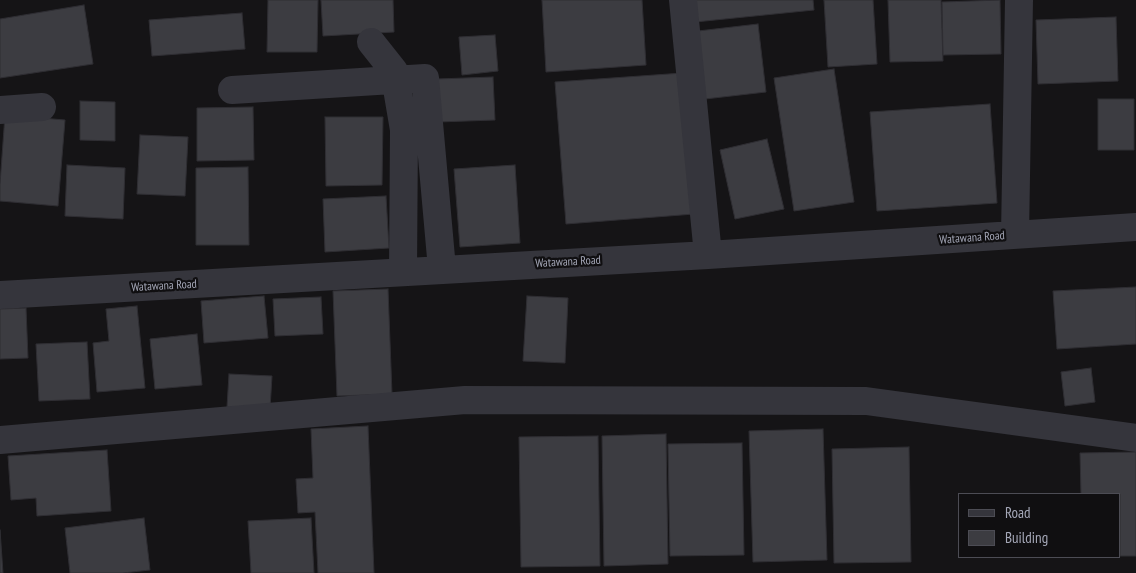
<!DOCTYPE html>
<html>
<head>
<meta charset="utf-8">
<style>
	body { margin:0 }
	#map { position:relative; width:1136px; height:573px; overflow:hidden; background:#151416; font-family:"PT Sans Narrow",sans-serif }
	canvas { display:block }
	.legend { position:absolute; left:958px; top:493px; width:162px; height:65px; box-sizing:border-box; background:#100f11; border:1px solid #4c4c54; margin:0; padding:6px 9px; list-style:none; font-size:15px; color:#a5a8b8 }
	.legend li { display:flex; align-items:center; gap:10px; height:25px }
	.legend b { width:25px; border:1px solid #4c4c54 }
</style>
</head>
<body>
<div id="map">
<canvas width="1136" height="573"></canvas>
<ul class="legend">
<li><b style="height:6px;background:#35353c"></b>Road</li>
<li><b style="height:14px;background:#3c3c41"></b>Building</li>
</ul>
</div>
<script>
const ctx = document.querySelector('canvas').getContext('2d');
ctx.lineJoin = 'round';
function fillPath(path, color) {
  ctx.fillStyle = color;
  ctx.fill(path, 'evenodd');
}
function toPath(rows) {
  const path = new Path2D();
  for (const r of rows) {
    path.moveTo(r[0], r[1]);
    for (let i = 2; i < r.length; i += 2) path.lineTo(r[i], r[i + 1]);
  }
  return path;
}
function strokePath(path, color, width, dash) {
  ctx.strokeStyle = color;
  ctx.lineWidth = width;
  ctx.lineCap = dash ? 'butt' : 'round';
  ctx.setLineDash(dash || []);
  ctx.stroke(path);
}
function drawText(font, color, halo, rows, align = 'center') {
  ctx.font = font + ' "PT Sans Narrow",sans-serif';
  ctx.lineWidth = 4.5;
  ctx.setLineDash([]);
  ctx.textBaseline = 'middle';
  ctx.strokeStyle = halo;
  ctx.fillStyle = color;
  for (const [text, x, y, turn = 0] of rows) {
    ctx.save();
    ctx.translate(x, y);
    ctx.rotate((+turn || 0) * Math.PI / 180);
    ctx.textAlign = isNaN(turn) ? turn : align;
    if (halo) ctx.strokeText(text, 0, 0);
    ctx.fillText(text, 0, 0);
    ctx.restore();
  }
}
const building = toPath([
	[268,0,318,0,317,52,267,52,268,0],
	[321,0,393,0,394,32,323,36,321,0],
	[542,0,642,0,646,65,546,72,542,0],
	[693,0,813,0,814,10,695,22,693,0],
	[824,0,873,0,877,64,828,67,824,0],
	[888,0,941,0,943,61,890,62,888,0],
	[1000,0,1001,54,943,55,942,2,1000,0],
	[84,5,93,64,0,78,0,19,84,5],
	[242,13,245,49,152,56,149,20,242,13],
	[1116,17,1118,81,1038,84,1036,20,1116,17],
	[758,24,766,92,705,99,698,31,758,24],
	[495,35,498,71,462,75,459,37,495,35],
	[834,69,854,202,794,211,774,78,834,69],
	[683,73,694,214,566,224,555,82,683,73],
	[493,77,495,120,438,122,437,79,493,77],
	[1098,99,1134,99,1134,150,1098,150,1098,99],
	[80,101,115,102,115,141,80,140,80,101],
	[990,104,997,203,877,211,870,112,990,104],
	[253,107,254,160,197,161,197,108,253,107],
	[5,115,65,120,58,206,0,201,0,184,5,115],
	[325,117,383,117,382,185,326,186,325,117],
	[140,135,188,137,185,196,137,194,140,135],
	[767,139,784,209,735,219,720,150,767,139],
	[67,165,125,168,123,219,65,216,67,165],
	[515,165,520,243,460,247,454,169,515,165],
	[248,167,249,245,196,245,196,168,248,167],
	[386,196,389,248,325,252,323,199,386,196],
	[1136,287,1136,344,1057,349,1053,291,1136,287],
	[388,289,392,394,337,396,333,291,388,289],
	[264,296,268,338,204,343,201,301,264,296],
	[527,296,568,298,565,363,523,361,527,296],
	[321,297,323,334,275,336,273,299,321,297],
	[137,306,145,388,97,392,93,343,109,341,106,309,137,306],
	[26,308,28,358,0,359,0,309,26,308],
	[197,334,202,385,155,389,150,339,197,334],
	[87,342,90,399,39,401,36,344,87,342],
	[1091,368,1095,402,1065,406,1061,372,1091,368],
	[229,374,272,376,270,409,227,407,229,374],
	[368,426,374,573,318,573,315,512,298,513,296,479,313,478,311,429,368,426],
	[823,429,827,560,753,562,749,431,823,429],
	[666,434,668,564,604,566,602,436,666,434],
	[598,436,600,566,521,567,519,437,598,436],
	[742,443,744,555,670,556,668,444,742,443],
	[909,447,911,562,834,563,832,449,909,447],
	[107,450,111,511,37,516,36,498,11,500,8,456,107,450],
	[1136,452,1136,556,1120,556,1120,494,1081,494,1080,453,1136,452],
	[144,518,150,570,123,573,70,573,65,528,144,518],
	[311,518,314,573,251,573,248,521,311,518],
	[0,530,3,573,0,573,0,530]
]);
fillPath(building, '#3c3c41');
strokePath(building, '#2f2e33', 1);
strokePath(toPath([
	[683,0,708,255],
	[371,42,394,71,404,130,403,272],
	[232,90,425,78,442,269],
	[0,110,42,107],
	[1015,235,1019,0],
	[0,295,708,255,1136,227],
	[0,440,465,400,866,401,1136,438]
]), '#35353c', 28);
drawText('12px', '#a5a8b8', '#100f11', [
	["Watawana Road",972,238,-4],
	["Watawana Road",568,262,-3],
	["Watawana Road",164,286,-3]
]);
</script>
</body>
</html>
